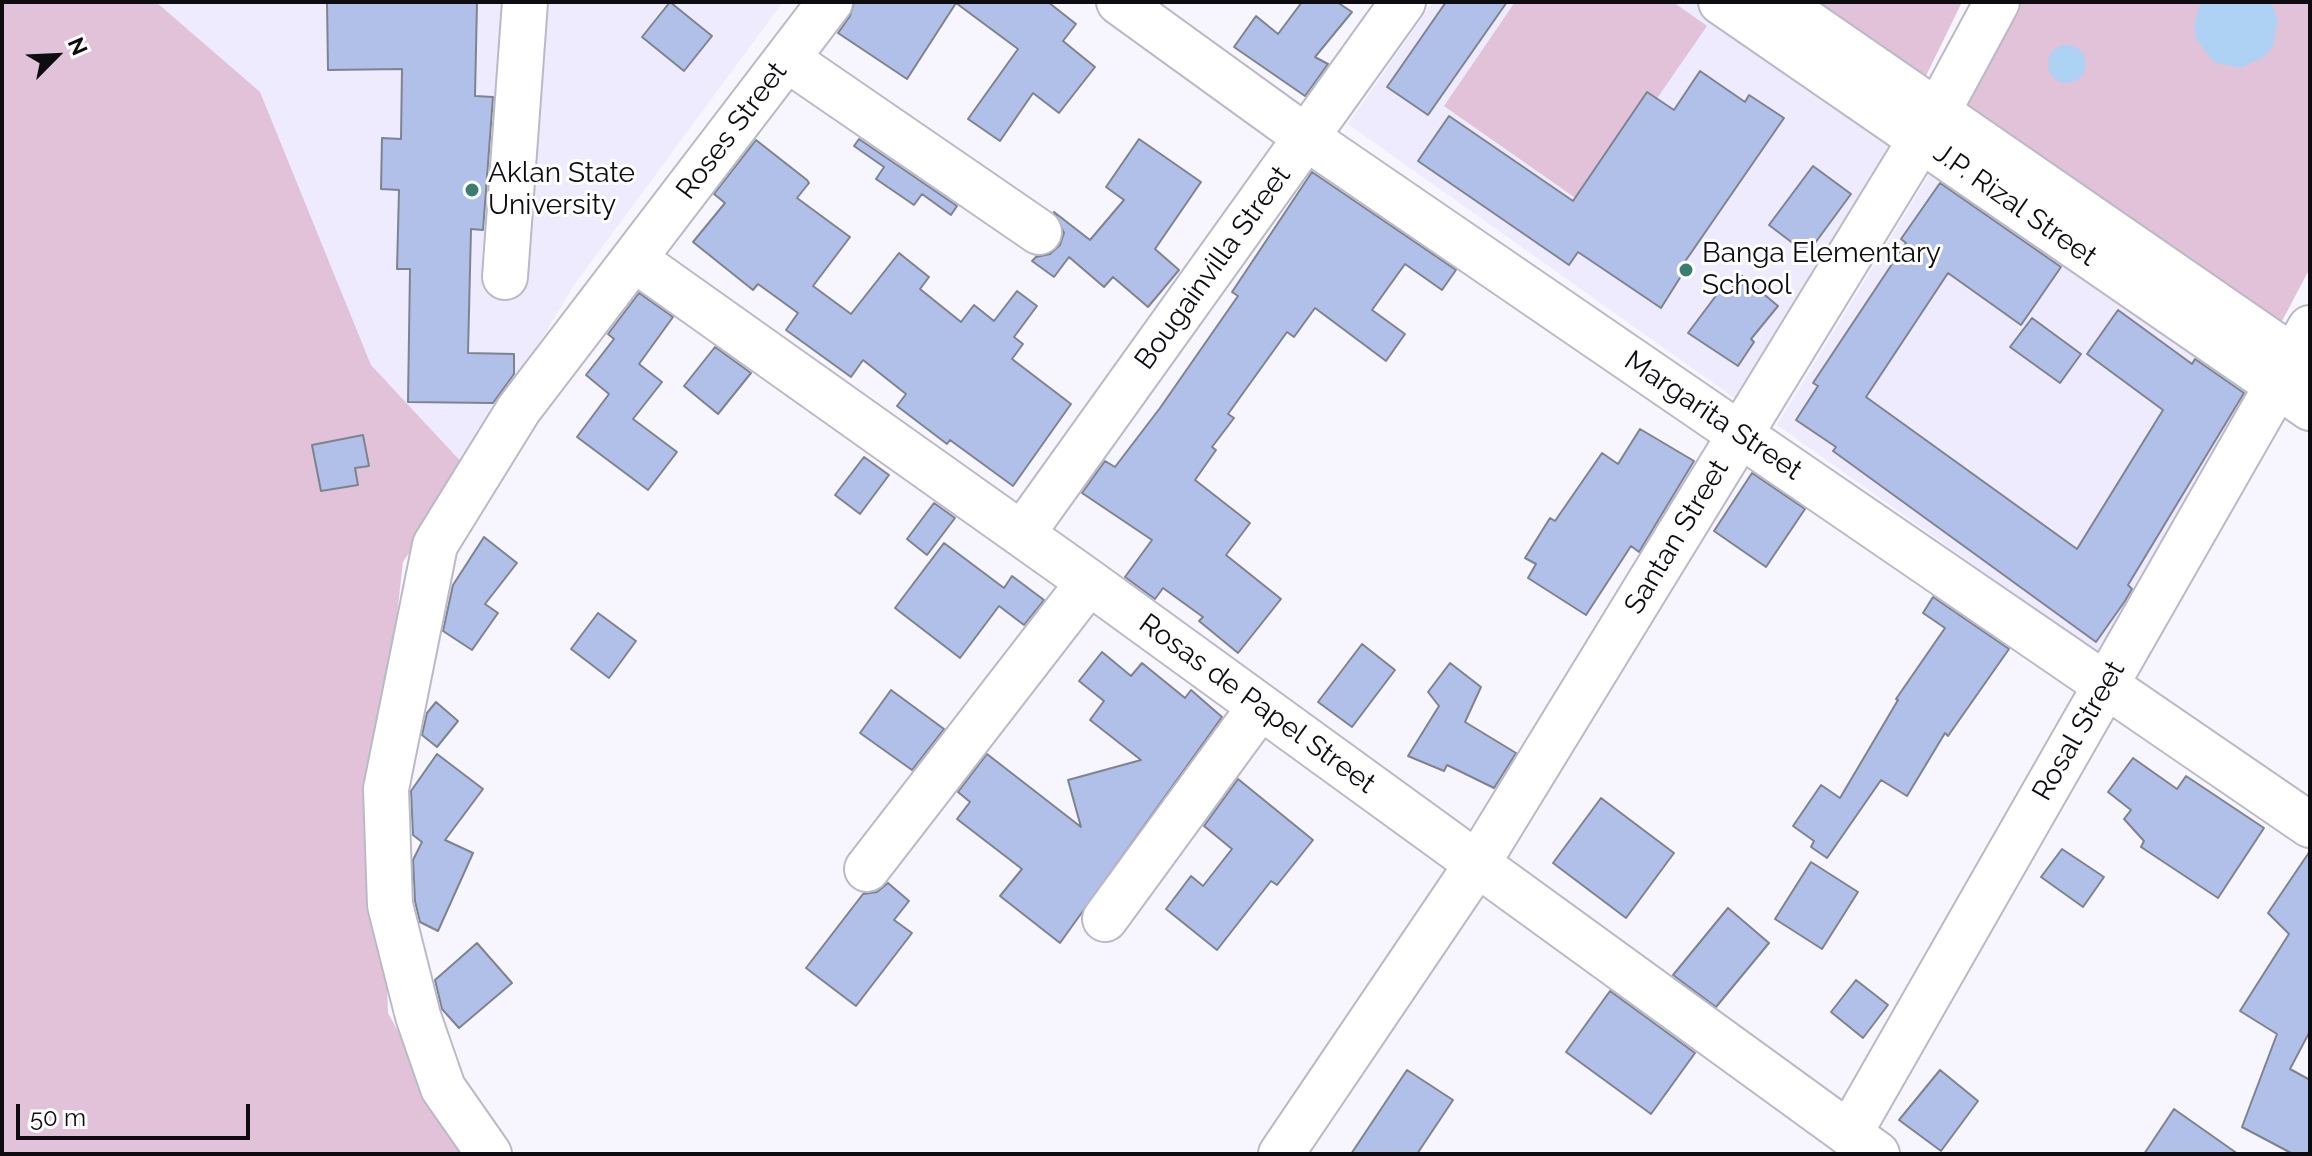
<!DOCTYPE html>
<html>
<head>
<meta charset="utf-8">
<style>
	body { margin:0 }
	#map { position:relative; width:2312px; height:1156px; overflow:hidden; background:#f7f6ff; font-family:Raleway,sans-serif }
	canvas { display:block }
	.frame { position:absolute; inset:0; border:4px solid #0d0c11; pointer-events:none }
	.north { position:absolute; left:16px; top:16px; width:80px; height:80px; -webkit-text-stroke:6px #fff; paint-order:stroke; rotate:66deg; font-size:22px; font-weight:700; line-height:32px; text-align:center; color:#0d0c11 }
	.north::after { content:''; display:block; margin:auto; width:28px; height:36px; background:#0d0c11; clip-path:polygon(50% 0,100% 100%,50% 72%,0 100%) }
	.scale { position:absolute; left:16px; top:1104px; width:234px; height:36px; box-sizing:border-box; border:4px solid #0d0c11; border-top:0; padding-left:10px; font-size:24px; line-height:28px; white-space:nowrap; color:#0d0c11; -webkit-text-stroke:6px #fff; paint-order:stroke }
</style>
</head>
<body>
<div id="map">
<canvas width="2312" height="1156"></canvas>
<div class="frame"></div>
<div class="north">N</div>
<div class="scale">50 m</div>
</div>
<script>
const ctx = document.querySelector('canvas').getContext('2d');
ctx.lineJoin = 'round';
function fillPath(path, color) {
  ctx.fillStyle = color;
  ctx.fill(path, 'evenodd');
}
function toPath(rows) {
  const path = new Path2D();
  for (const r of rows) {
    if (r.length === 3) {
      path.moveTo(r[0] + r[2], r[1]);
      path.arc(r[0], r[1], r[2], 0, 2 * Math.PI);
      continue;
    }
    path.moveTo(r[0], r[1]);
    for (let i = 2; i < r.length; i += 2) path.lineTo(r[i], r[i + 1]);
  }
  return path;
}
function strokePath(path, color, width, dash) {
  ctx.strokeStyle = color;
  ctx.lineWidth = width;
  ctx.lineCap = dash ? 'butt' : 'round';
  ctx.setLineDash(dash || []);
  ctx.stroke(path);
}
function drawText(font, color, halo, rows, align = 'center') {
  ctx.font = font + ' Raleway,sans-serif';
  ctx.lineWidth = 6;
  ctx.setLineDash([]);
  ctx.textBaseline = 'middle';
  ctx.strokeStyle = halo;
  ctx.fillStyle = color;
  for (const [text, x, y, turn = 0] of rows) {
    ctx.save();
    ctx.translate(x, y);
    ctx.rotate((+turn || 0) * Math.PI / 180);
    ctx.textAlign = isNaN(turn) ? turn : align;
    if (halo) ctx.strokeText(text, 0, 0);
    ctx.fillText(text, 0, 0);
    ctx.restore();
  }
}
fillPath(toPath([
	[156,2,783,2,572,288,466,467,371,365,260,93],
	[1433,2,1694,2,1896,139,1740,402,1348,124],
	[1933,168,2261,388,2102,656,1777,425]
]), '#eeebfe');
fillPath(toPath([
	[2,2,156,2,260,92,371,365,466,467,403,562,380,765,388,1013,466,1154,2,1154],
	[1515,2,1673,2,1707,26,1584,204,1444,106],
	[1810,2,1962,2,1923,82],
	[2019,2,2310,2,2310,268,2281,323,1959,115]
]), '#e1c2d8');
fillPath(toPath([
	[2201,2,2271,2,2278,20,2273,46,2264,57,2240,68,2214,62,2196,39,2194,25],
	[2067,64,19]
]), '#aed2f4');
const building = toPath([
	[327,2,477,2,475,96,493,97,483,230,471,229,468,353,514,354,514,374,493,403,408,402,410,269,397,269,399,190,381,189,382,138,401,139,402,69,328,70,327,2],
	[670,2,712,36,684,71,642,37,670,2],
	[854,2,1048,2,1076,24,1063,41,1095,67,1059,113,1033,93,1000,141,968,119,1018,49,956,3,907,79,838,33,850,16,854,2],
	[1302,2,1337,2,1352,12,1315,57,1328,64,1305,96,1234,47,1256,16,1278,34,1302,2],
	[1446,2,1507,2,1428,115,1387,87,1446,2],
	[1700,71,1745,102,1749,95,1784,118,1684,263,1688,265,1661,308,1578,252,1569,265,1418,161,1449,116,1573,201,1647,92,1674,110,1700,71],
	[859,139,957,206,951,215,922,194,914,205,876,179,884,167,854,146,859,139],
	[1139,139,1201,182,1155,249,1179,270,1148,307,1113,277,1104,287,1069,257,1054,277,1032,261,1036,257,1050,254,1060,245,1064,233,1054,212,1090,240,1124,200,1106,187,1139,139],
	[756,140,807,180,809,183,797,198,850,237,813,286,851,314,899,253,929,277,920,289,961,322,974,305,994,321,1017,291,1037,306,1014,337,1023,344,1012,359,1071,404,1013,486,950,440,947,444,897,406,906,394,863,360,851,377,786,330,798,313,758,284,753,290,693,242,725,203,714,194,756,140],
	[1813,166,1851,194,1807,254,1769,225,1813,166],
	[1312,172,1456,270,1442,290,1405,264,1372,310,1405,334,1386,361,1315,308,1294,337,1287,332,1228,414,1234,418,1212,447,1216,450,1195,480,1250,523,1226,555,1281,599,1238,653,1199,621,1203,617,1163,588,1155,599,1125,577,1152,540,1082,493,1105,461,1115,467,1160,408,1238,296,1232,292,1312,172],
	[1940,183,2061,267,2021,325,1948,273,1866,397,2077,549,2163,410,2087,354,2118,310,2192,364,2195,359,2244,393,2128,585,2132,589,2125,601,2096,642,1833,451,1836,447,1796,420,1818,386,1813,383,1906,243,1901,239,1940,183],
	[1742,276,1778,306,1751,339,1754,342,1738,366,1688,333,1721,289,1727,294,1742,276],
	[639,293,673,317,639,364,662,382,633,419,677,452,648,490,577,437,609,394,586,375,614,339,608,334,639,293],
	[2032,318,2081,354,2060,383,2010,347,2032,318],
	[715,347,751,373,718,414,684,386,715,347],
	[1640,429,1694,461,1639,552,1631,546,1586,615,1528,578,1536,564,1525,558,1550,518,1555,521,1602,453,1618,464,1640,429],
	[363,435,369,466,355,468,358,485,321,491,312,445,363,435],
	[864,457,889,475,860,514,835,495,864,457],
	[1752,473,1805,509,1766,567,1714,531,1752,473],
	[934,503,955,518,927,555,907,539,934,503],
	[484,537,517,563,485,604,498,613,472,650,443,631,453,585,484,537],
	[944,543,1004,588,1012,576,1044,600,1024,625,999,606,960,658,895,608,944,543],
	[1933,597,2009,649,1948,736,1945,733,1907,796,1881,780,1827,858,1811,847,1814,841,1793,826,1821,785,1840,798,1898,700,1896,699,1945,628,1923,613,1933,597],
	[598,613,636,641,609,678,571,649,598,613],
	[1362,644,1395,670,1352,727,1318,702,1362,644],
	[1102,652,1131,676,1142,663,1185,698,1191,690,1222,717,1060,943,1000,896,1022,869,957,819,970,802,958,792,987,754,1081,827,1068,780,1141,760,1090,720,1104,701,1079,681,1102,652],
	[1450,663,1481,687,1465,722,1516,753,1494,788,1447,765,1444,771,1408,756,1439,706,1428,692,1450,663],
	[891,690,944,729,912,770,860,733,891,690],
	[436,702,458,721,437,747,422,735,427,713,436,702],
	[437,754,483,789,445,840,473,853,438,931,420,922,415,901,413,860,422,842,413,835,411,791,437,754],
	[2133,758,2177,789,2186,776,2264,828,2218,898,2141,847,2144,841,2124,819,2131,810,2108,792,2133,758],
	[1238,779,1313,840,1277,885,1271,881,1217,950,1166,909,1191,876,1203,886,1232,849,1204,826,1238,779],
	[1601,798,1674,853,1626,918,1553,863,1601,798],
	[2062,849,2104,877,2083,907,2041,877,2062,849],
	[2310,851,2310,1031,2290,1069,2310,1080,2310,1154,2293,1154,2242,1127,2277,1034,2240,1011,2289,934,2268,913,2310,851],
	[1811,862,1858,892,1822,949,1775,919,1811,862],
	[888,883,909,901,894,920,912,933,856,1006,806,968,863,894,877,892,888,883],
	[1728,908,1769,943,1716,1007,1673,975,1728,908],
	[477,943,512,983,459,1028,442,1009,435,980,477,943],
	[1856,980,1888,1005,1863,1038,1831,1012,1856,980],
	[1610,991,1695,1053,1651,1114,1566,1052,1610,991],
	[1407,1070,1453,1100,1417,1154,1351,1154,1407,1070],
	[1940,1070,1978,1101,1941,1151,1899,1120,1940,1070],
	[2174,1109,2238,1154,2144,1154,2174,1109]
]);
fillPath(building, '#b1c0e9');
strokePath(building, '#7e8390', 2);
const minor = toPath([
	[1119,2,1307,138,2310,825],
	[787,59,1039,232],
	[634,259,1089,582,1877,1154],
	[505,277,525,2],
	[1022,534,1403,2],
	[867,869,1089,582],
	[1105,919,1260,707],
	[1849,1134,2310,328],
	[489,1154,443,1088,418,1016,390,905,386,789,435,545,519,409,830,2],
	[1281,1154,1477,864,1937,113,1997,2]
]);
const major = toPath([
	[1721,2,2310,408],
	[1778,2,2310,369]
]);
strokePath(minor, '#bbb9c8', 48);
strokePath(major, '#bbb9c8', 48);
strokePath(minor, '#fff', 44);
strokePath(major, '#fff', 44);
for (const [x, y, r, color] of [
	[472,190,8,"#3b7e71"],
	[1686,270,8,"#3b7e71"]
]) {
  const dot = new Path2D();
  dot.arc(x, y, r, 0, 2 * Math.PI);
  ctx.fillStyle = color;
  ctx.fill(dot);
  strokePath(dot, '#fff', 3);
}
drawText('28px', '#0d0c11', '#fff', [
	["Roses Street",732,131,-53],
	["J.P. Rizal Street",2015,205,35],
	["Bougainvilla Street",1213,268,-54],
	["Margarita Street",1713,416,34],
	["Santan Street",1677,537,-59],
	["Rosas de Papel Street",1257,704,36],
	["Rosal Street",2079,731,-60]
]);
drawText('28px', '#0d0c11', '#fff', [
	["Aklan State",488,174],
	["University",488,206],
	["Banga Elementary",1702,254],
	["School",1702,286]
], 'left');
</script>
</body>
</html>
